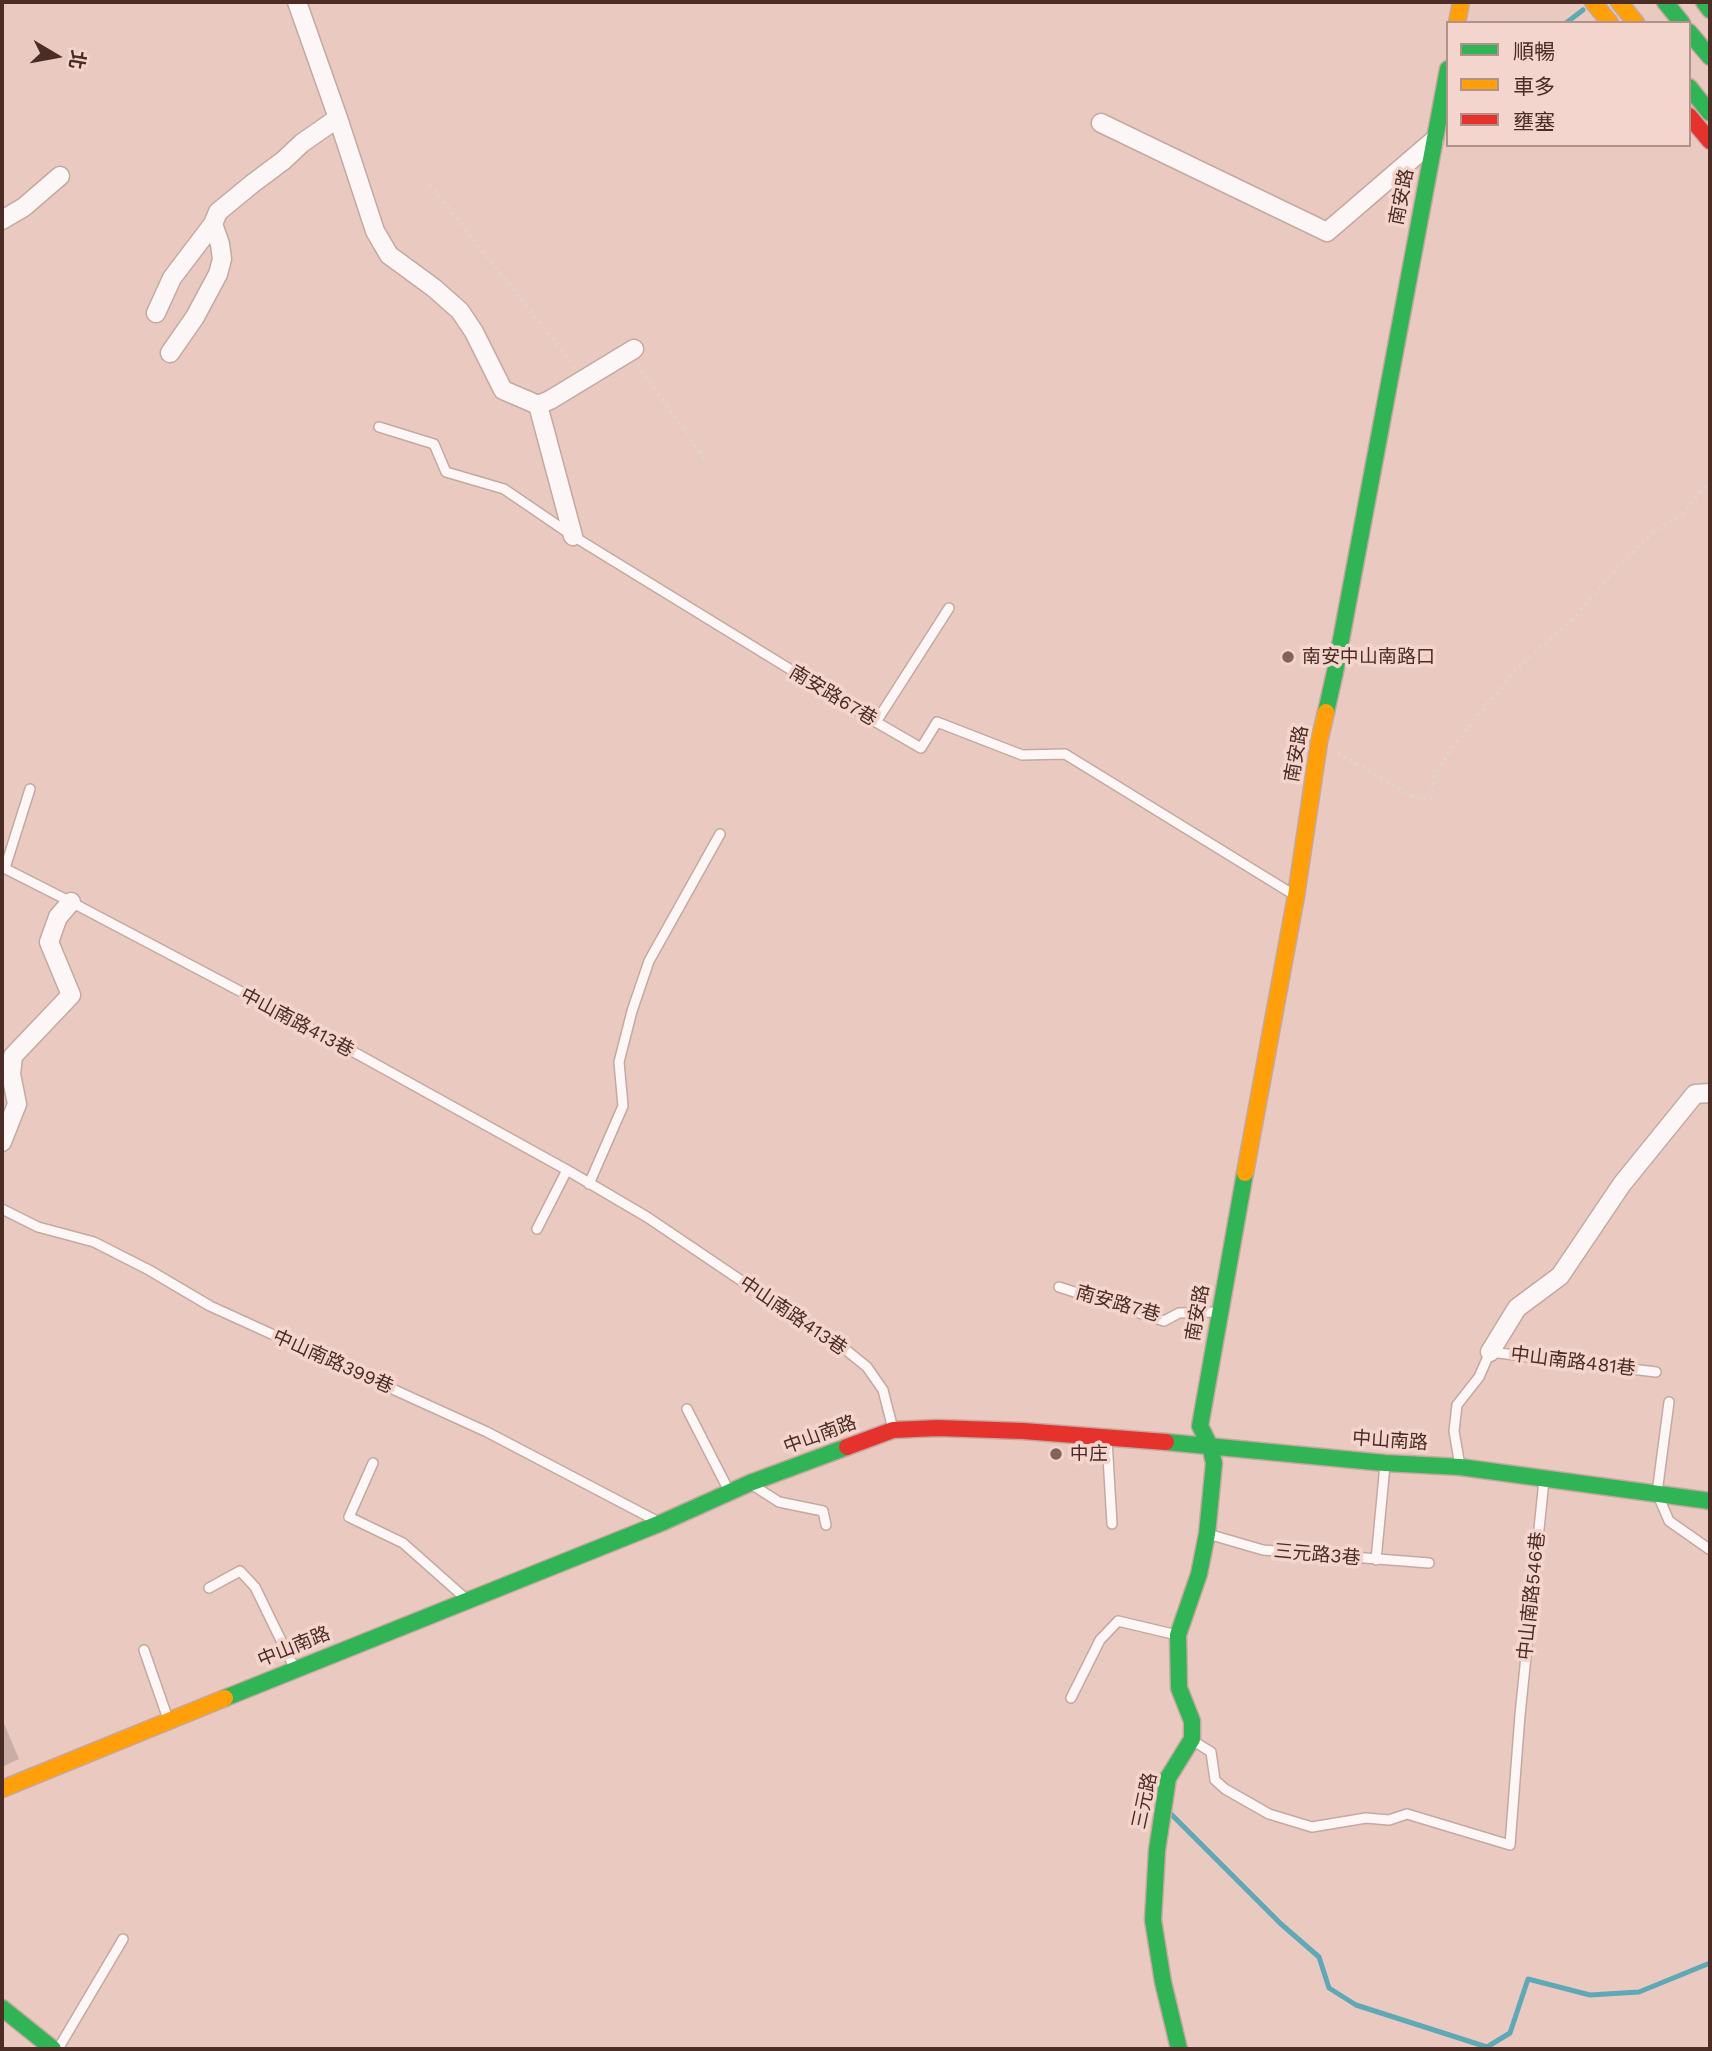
<!DOCTYPE html>
<html>
<head>
<meta charset="utf-8">
<style>
	body { margin:0 }
	#map { position:relative; width:1712px; height:2051px; overflow:hidden; background:#eacac0; font-family:"Work Sans","Noto Sans TC",sans-serif }
	canvas { display:block }
	.frame { position:absolute; inset:0; border:4px solid #4b2d25; pointer-events:none }
	.legend { position:absolute; left:1446px; top:21px; width:245px; height:126px; box-sizing:border-box; background:#f4d5cd; border:2px solid #b0928a; margin:0; padding:9px 12px; list-style:none; font-size:21px; color:#4b2d25 }
	.legend li { display:flex; align-items:center; gap:14px; height:35px }
	.legend b { width:35px; border:2px solid #b0928a }
	.north { position:absolute; left:21px; top:21px; width:70px; height:70px; -webkit-text-stroke:5px #f4d5cd; paint-order:stroke; rotate:100deg; font-size:19px; font-weight:700; line-height:28px; text-align:center; color:#4b2d25 }
	.north::after { content:''; display:block; margin:auto; width:24px; height:32px; background:#4b2d25; clip-path:polygon(50% 0,100% 100%,50% 72%,0 100%) }
</style>
</head>
<body>
<div id="map">
<canvas width="1712" height="2051"></canvas>
<div class="frame"></div>
<ul class="legend">
<li><b style="height:9px;background:#30b455"></b>順暢</li>
<li><b style="height:9px;background:#ff9f0a"></b>車多</li>
<li><b style="height:9px;background:#e5322d"></b>壅塞</li>
</ul>
<div class="north">北</div>
</div>
<script>
const ctx = document.querySelector('canvas').getContext('2d');
ctx.lineJoin = 'round';
function toPath(rows) {
  const path = new Path2D();
  for (const r of rows) {
    path.moveTo(r[0], r[1]);
    for (let i = 2; i < r.length; i += 2) path.lineTo(r[i], r[i + 1]);
  }
  return path;
}
function strokePath(path, color, width, dash) {
  ctx.strokeStyle = color;
  ctx.lineWidth = width;
  ctx.lineCap = dash ? 'butt' : 'round';
  ctx.setLineDash(dash || []);
  ctx.stroke(path);
}
function fillPath(path, color) {
  ctx.fillStyle = color;
  ctx.fill(path, 'evenodd');
}
function drawText(font, color, halo, rows, align = 'center') {
  ctx.font = font + ' "Work Sans","Noto Sans TC",sans-serif';
  ctx.lineWidth = 7;
  ctx.setLineDash([]);
  ctx.textBaseline = 'middle';
  ctx.strokeStyle = halo;
  ctx.fillStyle = color;
  for (const [text, x, y, turn = 0] of rows) {
    ctx.save();
    ctx.translate(x, y);
    ctx.rotate((+turn || 0) * Math.PI / 180);
    ctx.textAlign = isNaN(turn) ? turn : align;
    if (halo) ctx.strokeText(text, 0, 0);
    ctx.fillText(text, 0, 0);
    ctx.restore();
  }
}
strokePath(toPath([
	[1566,23,1583,10],
	[1171,1814,1281,1924,1319,1957,1329,1988,1356,2005,1487,2047,1510,2033,1528,1979,1590,1995,1639,1992,1710,1963]
]), '#5fa8b5', 5);
fillPath(toPath([
	[2,1719,19,1759,2,1767]
]), '#caada5');
const lane = toPath([
	[379,427,434,444,446,472,504,489,573,536,876,722,921,748,937,722,1022,755,1065,754,1291,893],
	[876,722,949,608],
	[2,867,71,902,323,1035,567,1170,647,1217,798,1319,835,1341,867,1367,883,1390,893,1429],
	[5,868,30,789],
	[589,1184,623,1106,619,1062,632,1011,649,961,720,834],
	[2,1209,38,1227,94,1242,149,1270,210,1306,487,1432,653,1519],
	[537,1229,567,1170],
	[1059,1287,1164,1321,1179,1313,1217,1312],
	[1669,1402,1657,1493,1669,1521,1709,1549],
	[687,1409,729,1491],
	[1107,1440,1112,1524],
	[373,1463,349,1517,403,1543,465,1598],
	[1460,1466,1454,1431,1457,1405,1479,1377,1490,1352,1656,1372],
	[754,1486,779,1502,823,1511,826,1525],
	[1208,1534,1263,1550,1429,1563],
	[1376,1560,1385,1465],
	[209,1588,240,1571,255,1587,294,1667],
	[144,1650,168,1719],
	[1071,1698,1100,1640,1118,1621,1177,1635],
	[1195,1742,1211,1752,1215,1780,1225,1789,1269,1814,1312,1827,1366,1818,1389,1820,1407,1814,1510,1845,1520,1715,1544,1480],
	[58,2049,123,1939]
]);
const street = toPath([
	[297,2,338,118,375,231,389,255,434,288,460,311,474,332,503,390,538,405,550,400,634,349],
	[1101,123,1327,232,1434,140],
	[2,220,24,207,60,176],
	[156,313,172,278,213,224],
	[170,353,195,317,218,274,222,259,220,244,213,224,218,212,252,184,284,160,302,143,338,118],
	[538,405,573,536],
	[2,1142,17,1104,11,1074,13,1056,71,995,49,942,58,917,71,902],
	[1490,1352,1517,1308,1560,1276,1622,1184,1695,1094,1710,1093]
]);
const fast = toPath([
	[1665,2,1682,23],
	[1704,2,1710,10],
	[1689,32,1710,57],
	[1689,87,1710,113],
	[1326,712,1335,672,1448,69],
	[1166,1442,1385,1463,1460,1467,1710,1501],
	[225,1698,661,1523,750,1483,847,1447],
	[2,2008,53,2049],
	[1179,2049,1163,1982,1153,1920,1157,1850,1168,1778,1192,1739,1192,1721,1179,1688,1178,1635,1199,1574,1207,1534,1214,1463,1210,1446,1200,1426,1245,1173]
]);
const slow = toPath([
	[1593,2,1610,23],
	[1619,2,1636,23],
	[1457,23,1461,2],
	[1245,1173,1296,896,1319,742,1326,712],
	[2,1789,225,1698]
]);
const jam = toPath([
	[1689,116,1710,141],
	[847,1447,893,1430,938,1428,1023,1431,1166,1442]
]);
strokePath(lane, '#c5a8a0', 12);
strokePath(street, '#c5a8a0', 21);
strokePath(fast, '#c5a8a0', 19);
strokePath(slow, '#c5a8a0', 19);
strokePath(jam, '#c5a8a0', 19);
strokePath(toPath([
	[430,185,575,367],
	[638,365,705,460],
	[1338,753,1417,799,1431,798,1435,774,1455,744,1514,672,1571,620,1620,565,1656,530,1683,514,1710,481]
]), '#dfd4d1', 3.5, [2, 5]);
strokePath(lane, '#fcf7f6', 9);
strokePath(street, '#fcf7f6', 18);
strokePath(fast, '#30b455', 16);
strokePath(slow, '#ff9f0a', 16);
strokePath(jam, '#e5322d', 16);
for (const [x, y, r, color] of [
	[1288,657,7,"#83645b"],
	[1056,1454,7,"#83645b"]
]) {
  const dot = new Path2D();
  dot.arc(x, y, r, 0, 2 * Math.PI);
  ctx.fillStyle = color;
  ctx.fill(dot);
  strokePath(dot, '#f4d5cd', 2.5);
}
drawText('19px', '#4b2d25', '#f4d5cd', [
	["南安路",1402,197,-79],
	["南安路67巷",833,696,31],
	["南安路",1297,754,-80],
	["中山南路413巷",297,1023,28],
	["南安路7巷",1118,1304,16],
	["南安路",1198,1313,-80],
	["中山南路413巷",793,1316,34],
	["中山南路399巷",333,1362,24],
	["中山南路481巷",1573,1362,7],
	["中山南路",820,1435,-20],
	["中山南路",1390,1441,4],
	["三元路3巷",1317,1555,5],
	["中山南路546巷",1532,1596,-84],
	["中山南路",294,1647,-22],
	["三元路",1145,1801,-78]
]);
drawText('19px', '#4b2d25', '#f4d5cd', [
	["南安中山南路口",1302,657],
	["中庄",1070,1454]
], 'left');
</script>
</body>
</html>
